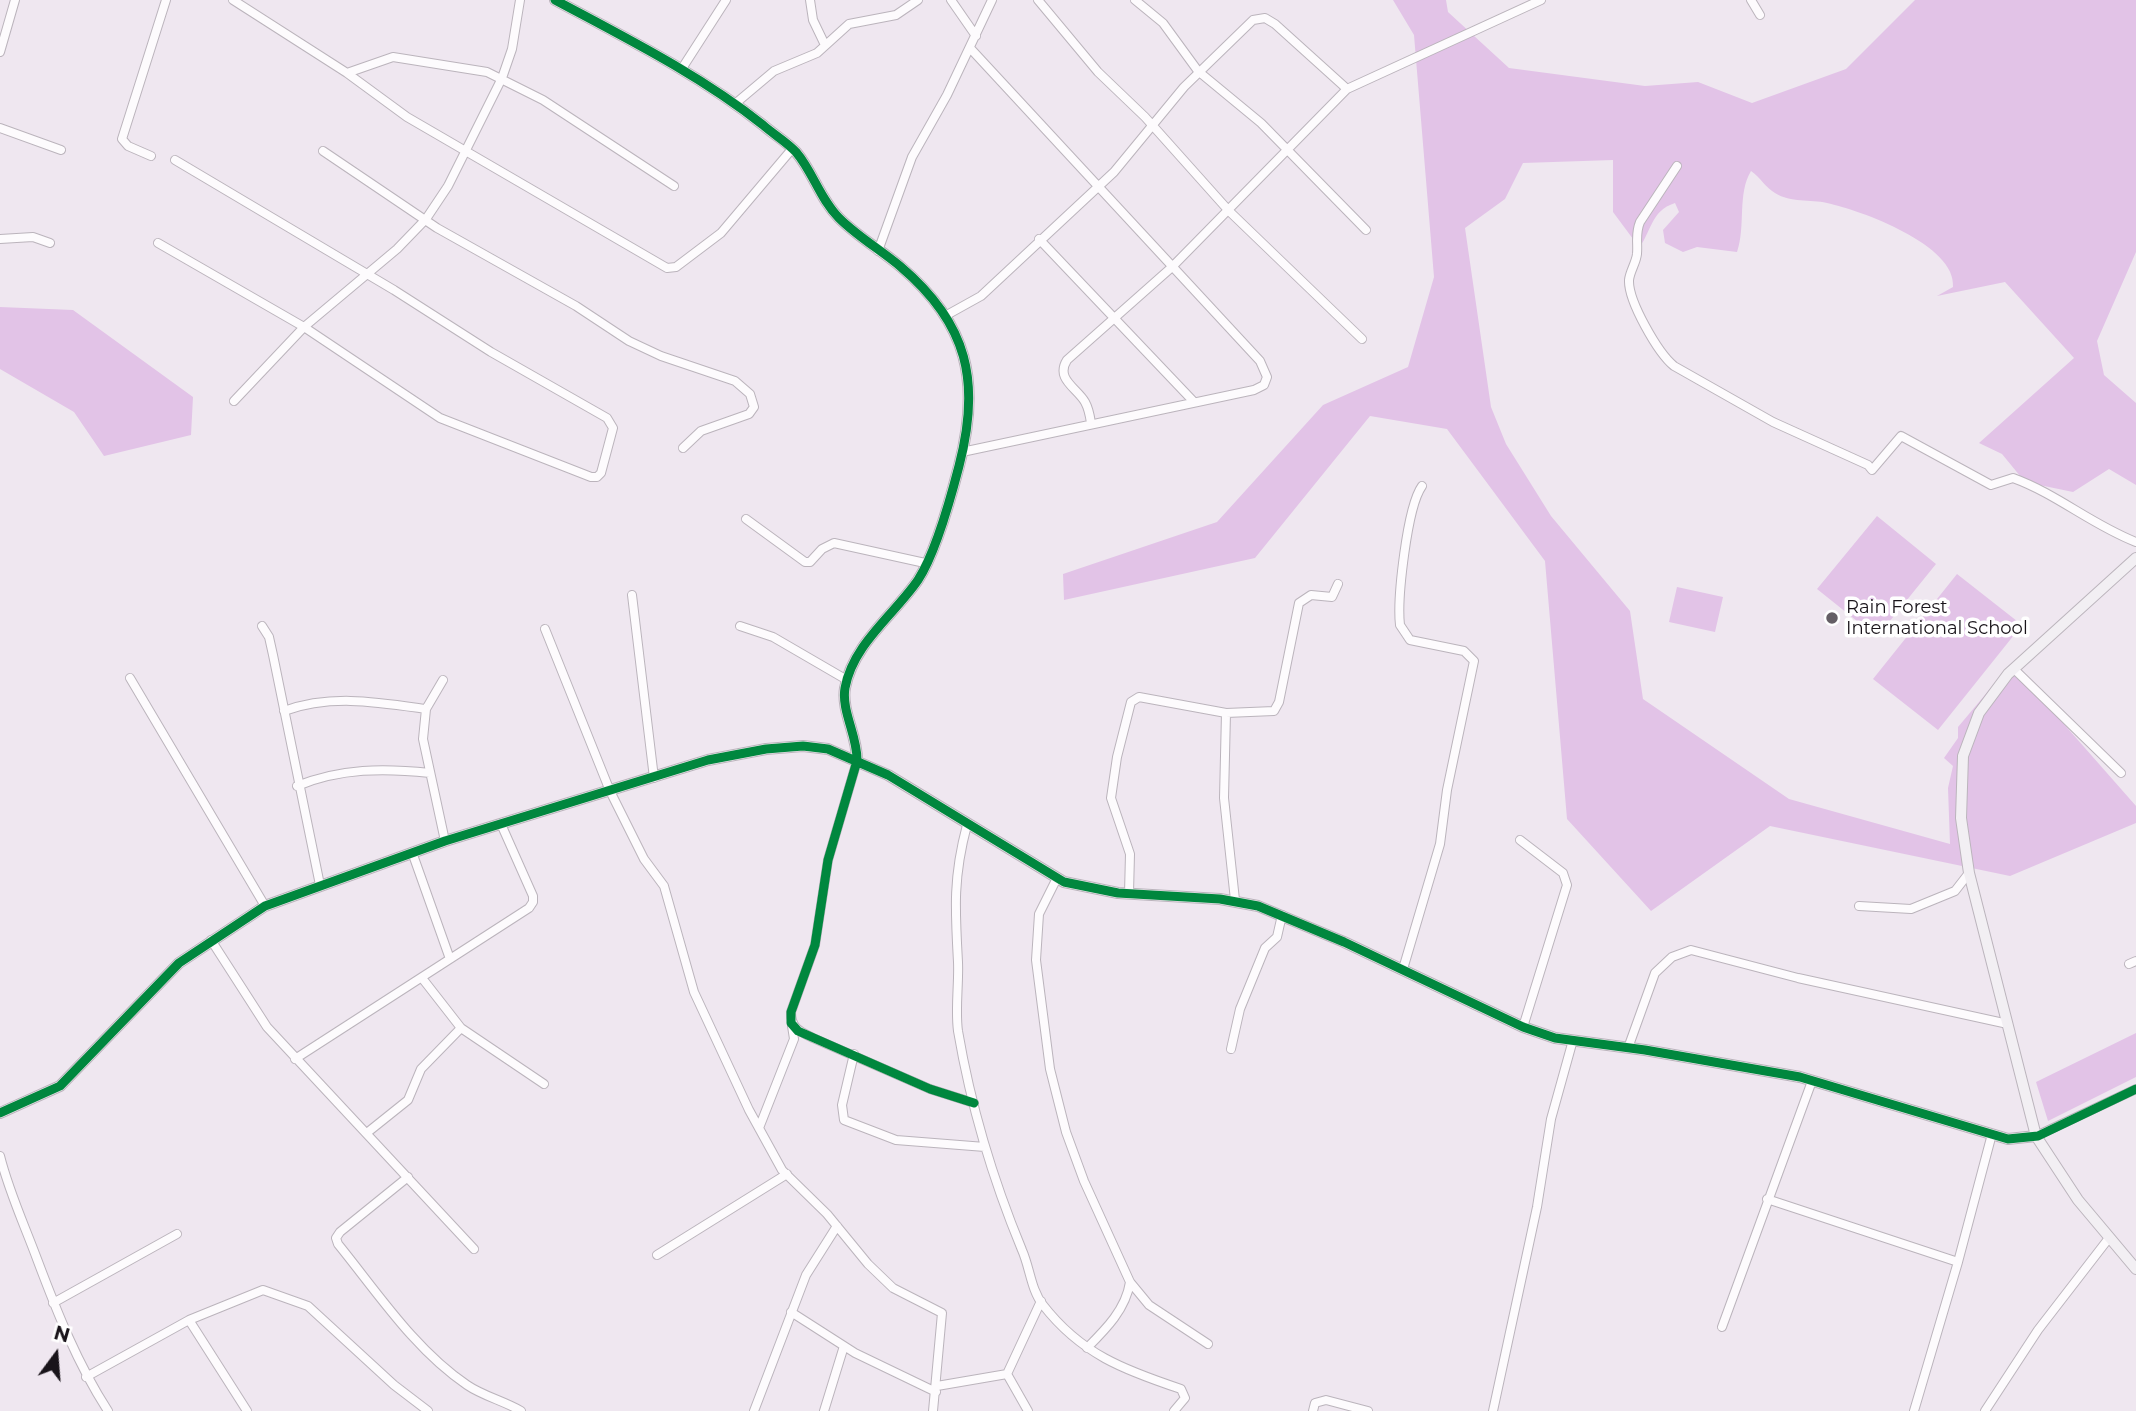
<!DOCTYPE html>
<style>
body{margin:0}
#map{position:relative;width:2136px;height:1411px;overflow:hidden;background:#efe7f0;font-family:Montserrat,sans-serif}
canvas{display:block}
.north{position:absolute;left:21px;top:1320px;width:70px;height:70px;-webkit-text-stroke:5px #fff;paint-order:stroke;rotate:16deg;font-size:19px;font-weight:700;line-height:28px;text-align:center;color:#19141a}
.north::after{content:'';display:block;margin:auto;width:24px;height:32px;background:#19141a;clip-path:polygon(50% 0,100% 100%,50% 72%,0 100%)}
</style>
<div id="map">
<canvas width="2136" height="1411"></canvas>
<div class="north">N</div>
</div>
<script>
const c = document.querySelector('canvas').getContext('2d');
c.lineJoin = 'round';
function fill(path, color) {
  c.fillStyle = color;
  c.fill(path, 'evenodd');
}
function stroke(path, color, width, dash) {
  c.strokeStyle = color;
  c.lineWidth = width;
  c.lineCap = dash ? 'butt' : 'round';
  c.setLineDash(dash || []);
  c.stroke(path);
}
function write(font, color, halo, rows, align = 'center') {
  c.font = font + ' Montserrat,sans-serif';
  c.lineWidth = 7;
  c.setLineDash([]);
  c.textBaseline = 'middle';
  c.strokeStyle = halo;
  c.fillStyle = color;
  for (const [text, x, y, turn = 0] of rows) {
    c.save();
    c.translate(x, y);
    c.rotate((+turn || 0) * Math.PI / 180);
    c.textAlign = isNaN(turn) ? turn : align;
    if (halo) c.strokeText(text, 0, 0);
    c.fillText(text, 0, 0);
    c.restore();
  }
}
fill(new Path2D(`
 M1393,0h53l2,12 61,56 136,18 53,-4 54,21 94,-34 69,-69h221v252l-39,89 7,34 32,28v82l-27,-16 -36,23 -48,-10 -23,-28 -23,-11 95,-85 -69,-76 -68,14 16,-9c4,-42 -93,-77 -126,-84 -17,-4 -36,0 -52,-10 -9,-5 -15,-16 -24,-22 -14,23 -5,55 -14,81l-40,-5 -14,5 -18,-9 -2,-13 16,-18 -4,-9c-25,8 -23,29 -38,48l-1,-8 -23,-31v-52l-90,3 -18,36 -40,29 26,179 15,37 45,72 79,95 13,88 146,100 161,45 -2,-56 5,-22 -9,-8 14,-20v-11l53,-63 125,142v17l-126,53 -240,-50 -119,85 -84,-92 -22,-258 -98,-132 -77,-13 -115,142 -191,42 -1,-26 154,-52 106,-117 85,-38 26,-90 -20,-242z
 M0,307l73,3 120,87 -2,38 -87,21 -30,-44 -74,-43z
 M1877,516l59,48 -59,73 -60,-48z
 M1957,574l65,51 -84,105 -65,-51z
 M1677,587l46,10 -8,35 -46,-10z
 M2136,1033v44l-88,44 -12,-39z`), '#e2c3e7');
const street = new Path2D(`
 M233,0l114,73 60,44 260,151 9,-1 45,-34 71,-84
 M810,0l3,20 12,25
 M951,0l25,36
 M1038,0l60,72 47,45 84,94 133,128
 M1135,0l28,23 35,48 63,52 105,107
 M1751,0l9,15
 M0,52l15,-52
 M681,70l45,-70
 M347,73l46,-16 94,15 56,28 131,86
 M736,103l38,-32 43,-18 32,-29 47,-9 22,-15
 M0,128l61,22
 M323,151l114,77 139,78 53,35 32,15 74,25 15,13 4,13 -5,7 -48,17 -18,17
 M151,156l-23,-10 -6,-7 44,-139
 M1677,166l-37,56c-5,12 -2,20 -3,32 -1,9 -7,17 -8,26 -1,21 29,73 45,86l99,56 95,43 4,5 29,-34 90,49 22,-7c44,16 79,47 123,64
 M0,239l33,-2 17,6
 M1039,239l155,163
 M158,243l146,84 136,91 151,59h6l4,-4 12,-45 -6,-10 -116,-66 -97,-62 -219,-130
 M878,251l34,-94 35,-62 45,-95
 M945,316l36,-20 133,-124 70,-85 69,-67 12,-2 10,6 72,65
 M234,401l70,-74 93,-78 29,-30 22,-33 54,-108 10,-29 8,-49
 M1091,423c-1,-7 -2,-14 -6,-21 -8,-14 -30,-23 -18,-42l105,-93 175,-178 194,-89
 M962,452l292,-62 10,-5 3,-8 -7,-16 -290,-313
 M746,519l59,43h5l12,-13 12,-6 91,20
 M632,595l22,183
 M262,626l7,11 4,18 47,230
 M740,626l33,11 74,43
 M545,629l65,162 34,68 20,27 30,106 55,118 33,60 45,44 41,50 25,24 49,25 -9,98
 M2014,669l107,104
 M130,678l135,228
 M443,680l-17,29 -3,30 22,102
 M284,711c47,-17 93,-9 142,-2
 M1226,713l-2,85 11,102
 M857,761l-29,99 -13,85 -24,67c0,16 8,19 22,26l117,51 44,14
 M297,786c44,-18 87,-18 133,-13
 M967,825c-14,52 -12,84 -9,137 1,22 -3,47 0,69 13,76 35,149 64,219 8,18 9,40 21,55 38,49 81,65 138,84l4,9 -11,13
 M1520,840l43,33 4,12 -44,142
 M412,852l38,107
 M1057,878l-18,36 -3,46 14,109 16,63 18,49 46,101 19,23 59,39
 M1129,893l1,-39 -19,-56 6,-41 14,-55 8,-5 87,16 48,-2 5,-9 20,-99 12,-8 21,2 6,-13
 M1859,906l52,3 44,-18 14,-18
 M211,940l56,87 207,222
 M2129,964l7,-3
 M1403,969l37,-125 7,-54 27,-129 -10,-10 -54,-11 -10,-15c-3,-26 7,-118 22,-139
 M422,978l39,50 83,56
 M1628,1048l27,-75 17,-16 19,-7 107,28 210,46
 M1231,1049l9,-40 25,-61 12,-11 5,-22
 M854,1054l-12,51 2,15 52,20 89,7
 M295,1059l234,-151 4,-6v-6l-32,-72
 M759,1128l35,-89 -2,-13
 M368,1132l40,-32 13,-31 40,-41
 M2036,1136l100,-47
 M0,1156c9,36 24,68 37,103 20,53 40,104 71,152
 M408,1177l-68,55 -4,6 2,6c39,48 77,106 129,141 16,11 37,16 54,26
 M1767,1199l191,63
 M657,1255l130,-81
 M53,1303l124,-69
 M791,1312l64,41 81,39
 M189,1320l58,91
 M1722,1327l90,-246
 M1087,1348c19,-19 39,-39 43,-66
 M1007,1374l21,37
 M86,1377l103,-57 74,-30 45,16 86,79 34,26
 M937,1386l70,-12 34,-73
 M754,1411l52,-136 31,-49
 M824,1411l20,-65
 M1313,1411l2,-8 11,-3 42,11
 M1493,1411l44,-204 14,-88 22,-79
 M1914,1411l44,-149 34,-128
 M1985,1411l53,-81 71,-92`);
const secondary = new Path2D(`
 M555,0c71,38 145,75 208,125 10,9 24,17 33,27 17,20 24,47 43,66 19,19 42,32 62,49 67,57 80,115 58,199 -8,31 -24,88 -41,114 -24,35 -65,64 -73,108 -4,23 13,49 12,73
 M2136,558l-128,116 -29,39 -16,43 -2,62 8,55 67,263 42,64 58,69
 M0,1113l60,-27 119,-123 86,-57 180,-65 263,-81 58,-11 37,-3 25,3 60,26 176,107 54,11 102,6 38,7 86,36 179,85 32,11 90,12 155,27 208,62 28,-3`);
stroke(street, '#bbb4bc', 10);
stroke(secondary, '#bbb4bc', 12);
stroke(street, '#fdfbfd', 8);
stroke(secondary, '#f2eff3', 10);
stroke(new Path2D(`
 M555,0c71,38 145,75 208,125 10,9 24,17 33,27 17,20 24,47 43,66 19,19 42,32 62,49 67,57 80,115 58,199 -8,31 -24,88 -41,114 -24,35 -65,64 -73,108 -4,23 13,49 12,73l-29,99 -13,85 -24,67v11l7,8 132,58 44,14
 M0,1113l60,-27 119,-123 86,-57 180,-65 263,-81 58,-11 37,-3 25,3 60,26 176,107 54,11 102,6 38,7 86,36 179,85 32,11 90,12 155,27 208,62 30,-3 98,-47`), '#00873e', 9);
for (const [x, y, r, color] of [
 [1832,618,7,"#645e65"]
]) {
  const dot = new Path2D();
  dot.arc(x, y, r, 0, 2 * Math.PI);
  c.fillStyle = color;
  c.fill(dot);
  stroke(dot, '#fff', 2.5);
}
write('18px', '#19141a', '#fff', [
 ["Rain Forest",1846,608],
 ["International School",1846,629]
], 'left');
</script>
